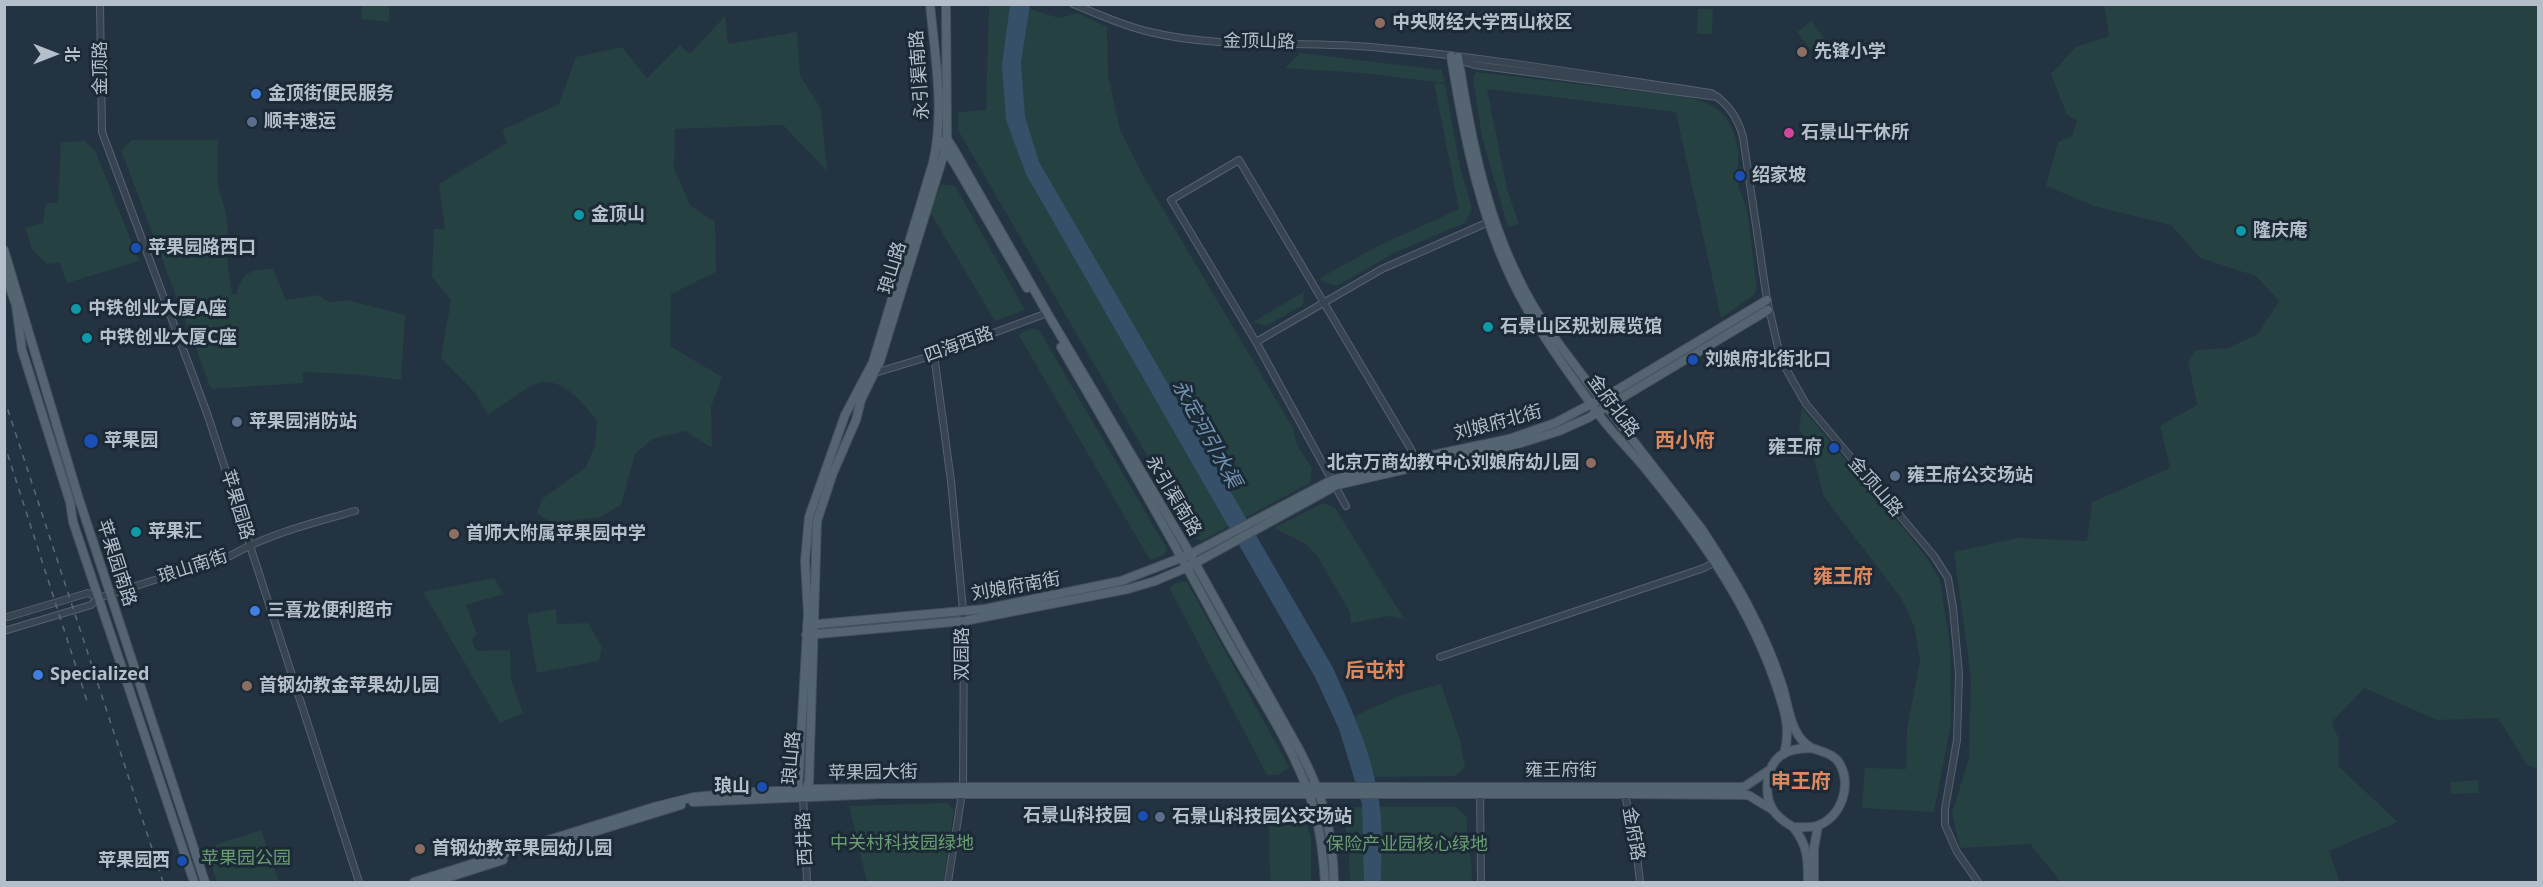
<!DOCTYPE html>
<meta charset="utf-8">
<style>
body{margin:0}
#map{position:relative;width:2543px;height:887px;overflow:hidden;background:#233341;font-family:"Open Sans","Noto Sans SC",sans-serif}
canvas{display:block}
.frame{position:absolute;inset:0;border:6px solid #b4bfcb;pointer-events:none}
.north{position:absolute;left:24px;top:24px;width:60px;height:60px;-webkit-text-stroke:4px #1c2936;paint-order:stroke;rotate:90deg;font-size:16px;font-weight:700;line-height:24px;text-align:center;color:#b4bfcb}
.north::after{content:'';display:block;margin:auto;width:21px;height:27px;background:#b4bfcb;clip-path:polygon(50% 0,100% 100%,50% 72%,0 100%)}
</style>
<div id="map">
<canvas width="2543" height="887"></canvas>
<div class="frame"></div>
<div class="north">北</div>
</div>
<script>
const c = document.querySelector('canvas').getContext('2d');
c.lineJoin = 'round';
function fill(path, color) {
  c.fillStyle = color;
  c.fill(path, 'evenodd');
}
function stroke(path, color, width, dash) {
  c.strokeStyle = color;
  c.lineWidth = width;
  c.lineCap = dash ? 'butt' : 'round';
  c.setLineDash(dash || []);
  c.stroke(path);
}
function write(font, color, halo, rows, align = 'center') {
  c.font = font + ' "Open Sans","Noto Sans SC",sans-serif';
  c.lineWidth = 6;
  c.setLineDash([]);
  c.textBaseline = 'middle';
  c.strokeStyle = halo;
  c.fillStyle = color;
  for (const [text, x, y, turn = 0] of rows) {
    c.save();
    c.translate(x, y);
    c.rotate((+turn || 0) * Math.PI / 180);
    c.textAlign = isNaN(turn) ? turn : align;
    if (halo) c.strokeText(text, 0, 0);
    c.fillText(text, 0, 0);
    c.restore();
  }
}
fill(new Path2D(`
 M362,5h27v17l-28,-3z
 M989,5h28l42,13 19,-5 29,14 1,48 12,55 21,42 152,256 4,17 15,23 -2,15 -109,58 -6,-3 -237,-408v-18l28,-2z
 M2104,5h434v764l-11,-4 -29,-47 -61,2 -73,-32 -32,34 7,18 -1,26 60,56 -69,29 11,31h-279l-31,-38 -70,4 -8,-35 17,-55 2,-80 -17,-126 63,-14 70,3 5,-39 78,-34 -10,-42 37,-21 -9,-44 8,-11 32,-2 30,-14 21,-33 -23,-25 -56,-18 -29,-33 -77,-19 -48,-20 12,-44 14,-6 5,-16 -10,-5 -16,-41 25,-27 33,-11z
 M1698,9h15l-1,25h-15z
 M725,16l3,28 69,-12 3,43 21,34 6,62 -44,-46 -108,4 -1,39 16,37 25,17 1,50 -45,22 -1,52 52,31 -11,30 1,41 -27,-17 -33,8 -17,15 -14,51 -21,12 -48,6 -15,-10 5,-14 44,-32 9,-22 2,-24c-13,-17 -35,-46 -61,-37 -14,5 -34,23 -48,31l-13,-22 -34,-35 10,-58 -19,-23 2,-48h11l-6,-45 68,-41 -5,-13 57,-26 17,-47 46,-10 25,31 33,-33 10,9z
 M1811,21l17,22 -14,11 -17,-22z
 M1300,53l142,17 3,13 -83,-10 -77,-5z
 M1476,72l210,25c32,6 49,22 52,55 1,12 -2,25 1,37 2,6 5,11 7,17 5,27 7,55 11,82l-2,6 -34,24 -45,-206 -189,-23 20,100 12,35 -11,3 -26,-90 -9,-60z
 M1434,83l11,1 15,83 12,41 -7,15 -69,29 -59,34 -14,-4 -3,-4 58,-32 81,-37z
 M132,140h86v45l7,25 3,20 -2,21 6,43h5c4,-23 16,-25 36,-25l13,31 33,-5 6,5 7,2 16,-2 57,15 -4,65 -49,-6 -49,-2v11l-92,6 -90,-239z
 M84,141l11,9 44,111 -72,22 -7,-20 -13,1 -15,-15 -7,-21 18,-5 3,-20h12l3,-61z
 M941,184l14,2 70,124 -30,11 -65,-109z
 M1304,292l-1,13 -37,21 -13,-4z
 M1032,328l7,2 128,219 -3,6 -14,5 -132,-226z
 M1802,408l110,131 18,23 10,19 10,64 1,78 -17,89 -72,-4 3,-40 41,1 1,-39 13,-70 -6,-34 -13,-28 -77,-101 -13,-48 -12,-20z
 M1323,503l12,5 69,111 -14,-3 -39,7 -1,-11 -33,-56 -11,-12 -32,-16z
 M494,578l10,16 -38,11 11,29 -5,6 4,11 34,-1 1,29 12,34 -23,10 -77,-131z
 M1181,581l6,1 102,185 -11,8h-11l-98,-188z
 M556,609l1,15 31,-1 14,24 -3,14 -62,12 -10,-59z
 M1441,684l19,56 5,27 -10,9 -80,1 -20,-61 46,-21z
 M2478,780l1,13 -28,1 -1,-12z
 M947,803l7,7 -11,72h-76l-18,-76z
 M1346,807h110l11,11v26l4,15 1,23h-122l-2,-42 -6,-27z
 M1302,810l9,27v45h-41l-1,-63z
 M261,830l18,52h-62l-12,-34z`), '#254142');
fill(new Path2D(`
 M1010,5h20l-9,57 4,55 14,45 293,504c21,46 42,91 48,142 3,24 1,50 1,74h-17l-2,-78 -23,-75 -23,-50 -290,-505 -20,-54 -4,-55z`), '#365069');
const minor = new Path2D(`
 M100,4l2,128 106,284 151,466
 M1073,4c25,10 50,22 77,28 73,18 156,8 231,16 111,10 220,29 330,45 17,10 27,25 32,44l24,163 14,60 25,44 128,152 14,22 5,30 6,66 -2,66 -12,69v16l12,27 21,30
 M1455,59l20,6 243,32
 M1256,342l126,-73 109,-48
 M934,355l17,126 13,140 -1,166 -15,95
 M875,373l59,-18 108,-40
 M1346,506l-90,-164 -85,-142 68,-40 173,291 2,8
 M4,618l84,-25 10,5
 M4,631l87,-26 7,-7 132,-42c38,-22 82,-33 125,-45
 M1440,657l264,-89 13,-7
 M1480,790l1,92
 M1624,790l12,58 4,34
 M803,796l4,86`);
const major = new Path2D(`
 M1451,56c14,87 31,173 75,251 21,36 46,71 71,105 14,20 32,37 47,55 53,65 102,133 130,212 9,27 18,48 10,75
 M1458,57c12,75 26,151 60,220 17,37 43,70 68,103 38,49 76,98 115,148 33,50 64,102 82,160 6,21 8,49 29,60
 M938,144l9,-5 6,9 96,168 136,229 116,208c23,44 32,80 33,129
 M938,144l7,5 11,17 71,122
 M4,250l74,246 127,386
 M4,271l12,34 6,45 48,152 3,20 121,360
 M1061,347c56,96 111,192 164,290 29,52 66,104 85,160 10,28 13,57 15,85
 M807,625l178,-16 136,-28 70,-27 141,-74 82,-21 95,-20 46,-16 57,-30 155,-93
 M806,635l158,-14 164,-32 27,-8 33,-14 149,-82 184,-42 38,-12 29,-13 180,-108
 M1812,748c8,3 19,5 25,12 17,21 5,59 -21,66 -7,2 -15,1 -23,1 -7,-4 -17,-11 -21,-19 -8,-14 -6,-41 8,-52 9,-7 21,-8 32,-8z
 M805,792l4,-10 8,-261 16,-48 23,-53 5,-20 19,-39 63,-204 4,-18 -1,-135
 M801,794l-3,-4 10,-176 -3,-53 4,-44 36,-102 28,-53 60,-199c12,-52 2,-106 -3,-159
 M693,802l188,-8h744l123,1 25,15
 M1793,827c15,18 15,33 15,55
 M535,850l146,-45
 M414,882l240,-75 40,-10 44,-4 77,-4 148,-2h781l27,-18
 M434,882l69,-22
 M1814,882v-34l4,-22`);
stroke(minor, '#55626e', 8);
stroke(major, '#44505d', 10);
stroke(minor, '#384451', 6);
stroke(major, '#556471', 8);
stroke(new Path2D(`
 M4,398l159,484
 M4,443l83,258`), '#596978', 1.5, [6, 6]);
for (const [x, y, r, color] of [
 [1380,23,6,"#8d6e63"],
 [1802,52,6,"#8d6e63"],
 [256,94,6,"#3f7fe0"],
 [252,122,6,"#5c6f8a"],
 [1789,133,6,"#d1479c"],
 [1740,176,6,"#1a4fb4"],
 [579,215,6,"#0f9aa8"],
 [2241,231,6,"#0f9aa8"],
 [136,248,6,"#1a4fb4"],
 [76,309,6,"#0f9aa8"],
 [1488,327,6,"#0f9aa8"],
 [87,338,6,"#0f9aa8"],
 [1693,360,6,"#1a4fb4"],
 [237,422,6,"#5c6f8a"],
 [91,441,8,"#1a4fb4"],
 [1834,448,6,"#1a4fb4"],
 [1591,463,6,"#8d6e63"],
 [1895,476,6,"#5c6f8a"],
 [136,532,6,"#0f9aa8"],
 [454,534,6,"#8d6e63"],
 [255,611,6,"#3f7fe0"],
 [38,675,6,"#3f7fe0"],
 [247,686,6,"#8d6e63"],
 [762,787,6,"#1a4fb4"],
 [1143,816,6,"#1a4fb4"],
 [1160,817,6,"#5c6f8a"],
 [420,849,6,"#8d6e63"],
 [182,861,6,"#1a4fb4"]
]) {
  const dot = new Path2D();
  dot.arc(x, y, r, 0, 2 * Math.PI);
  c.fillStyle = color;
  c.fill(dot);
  stroke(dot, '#1c2936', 2);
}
write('bold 18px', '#b4bfcb', '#1c2936', [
 ["中央财经大学西山校区",1392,23],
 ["先锋小学",1814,52],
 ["金顶街便民服务",268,94],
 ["顺丰速运",264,122],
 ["石景山干休所",1801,133],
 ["绍家坡",1752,176],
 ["金顶山",591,215],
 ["隆庆庵",2253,231],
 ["苹果园路西口",148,248],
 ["中铁创业大厦A座",88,309],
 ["石景山区规划展览馆",1500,327],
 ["中铁创业大厦C座",99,338],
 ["刘娘府北街北口",1705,360],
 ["苹果园消防站",249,422],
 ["苹果园",104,441],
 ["雍王府",1822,448,"right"],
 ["北京万商幼教中心刘娘府幼儿园",1579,463,"right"],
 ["雍王府公交场站",1907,476],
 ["苹果汇",148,532],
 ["首师大附属苹果园中学",466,534],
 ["三喜龙便利超市",267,611],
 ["Specialized",50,675],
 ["首钢幼教金苹果幼儿园",259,686],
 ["琅山",750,787,"right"],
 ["石景山科技园",1131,816,"right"],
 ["石景山科技园公交场站",1172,817],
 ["首钢幼教苹果园幼儿园",432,849],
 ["苹果园西",170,861,"right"]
], 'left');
write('18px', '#b4bfcb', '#1c2936', [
 ["金顶山路",1259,42,1],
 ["金顶路",101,68,-90],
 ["永引渠南路",920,75,-94],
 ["琅山路",893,268,-73],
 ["四海西路",959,345,-20],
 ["金府北路",1613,406,53],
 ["刘娘府北街",1498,423,-15],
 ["金顶山路",1875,487,49],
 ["永引渠南路",1173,496,59],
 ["苹果园路",237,505,73],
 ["苹果园南路",116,563,72],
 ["琅山南街",193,567,-18],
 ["刘娘府南街",1016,587,-10],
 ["双园路",963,654,-90],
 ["琅山路",792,758,-85],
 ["雍王府街",1561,771],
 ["苹果园大街",873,773,-1],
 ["金府路",1633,834,80],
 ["西井路",805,839,-93]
]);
write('18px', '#699e70', '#1c2936', [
 ["中关村科技园绿地",902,844],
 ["保险产业园核心绿地",1407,845],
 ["苹果园公园",246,859]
]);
write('italic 20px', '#7293b0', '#1c2936', [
 ["永定河引水渠",1206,434,61]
]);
write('bold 20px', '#dc895e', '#1c2936', [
 ["西小府",1685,441],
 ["雍王府",1843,577],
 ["后屯村",1375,671],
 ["申王府",1801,782]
]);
</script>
